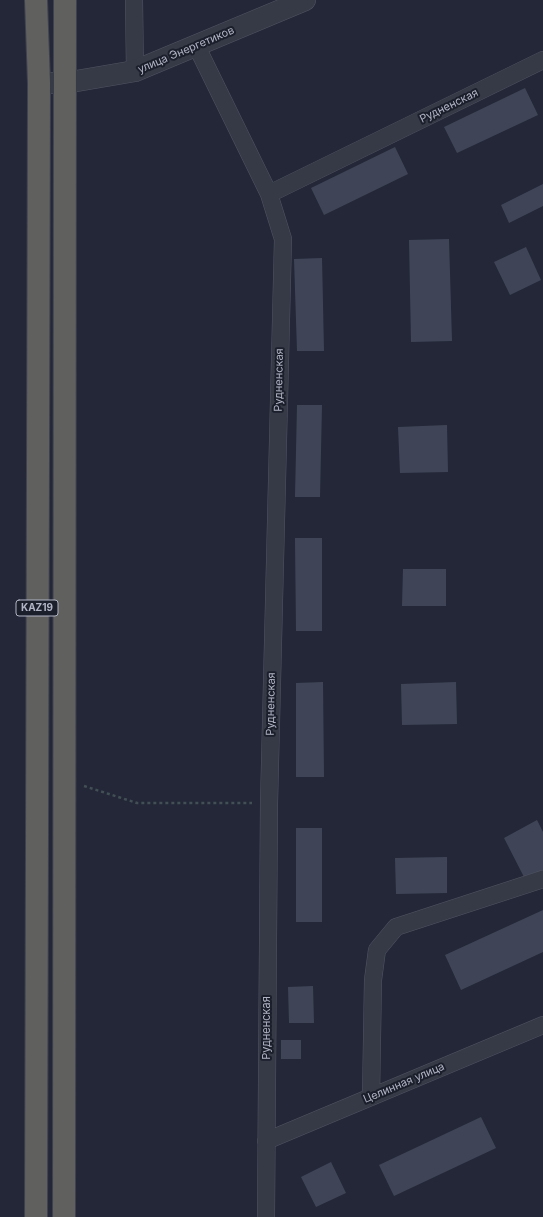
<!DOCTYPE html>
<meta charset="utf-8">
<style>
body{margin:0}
canvas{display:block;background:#232737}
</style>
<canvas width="543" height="1217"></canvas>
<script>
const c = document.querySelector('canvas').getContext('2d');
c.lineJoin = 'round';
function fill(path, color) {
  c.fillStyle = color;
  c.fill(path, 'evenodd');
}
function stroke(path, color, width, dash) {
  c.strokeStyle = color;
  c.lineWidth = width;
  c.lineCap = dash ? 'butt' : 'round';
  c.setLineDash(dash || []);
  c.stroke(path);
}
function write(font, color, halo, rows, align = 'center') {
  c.font = font + ' Inter,sans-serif';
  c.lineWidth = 4;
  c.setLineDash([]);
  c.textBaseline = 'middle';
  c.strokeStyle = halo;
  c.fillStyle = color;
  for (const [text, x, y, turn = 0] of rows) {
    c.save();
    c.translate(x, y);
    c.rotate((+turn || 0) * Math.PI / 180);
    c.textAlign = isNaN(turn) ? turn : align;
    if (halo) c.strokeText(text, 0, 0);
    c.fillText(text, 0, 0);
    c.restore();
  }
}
fill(new Path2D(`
 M525,88l13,27 -81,38 -13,-26z
 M395,147l13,27 -84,41 -13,-27z
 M543,184v22l-34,17 -8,-18z
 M449,239l3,102 -41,1 -2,-102z
 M526,247l15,33 -31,15 -16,-33z
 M322,258l2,93h-27l-3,-92z
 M297,405h25l-2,92h-25z
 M447,425l1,47 -48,1 -2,-46z
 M295,538h27v93h-26z
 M403,569h43v37h-44z
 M323,682l1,95h-28v-94z
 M456,682l1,42 -55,1 -1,-41z
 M537,820l6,12v38l-18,9 -21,-41z
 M296,828h26v94h-26z
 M447,857v36l-51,1 -1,-36z
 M543,910v42l-82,38 -16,-35z
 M313,986l1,37h-25l-1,-36z
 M281,1040h20v19h-20z
 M481,1117l15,31 -102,48 -15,-31z
 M331,1162l15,31 -30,14 -15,-30z`), '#3f4557');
const minor = new Path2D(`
 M134,0l1,71
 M196,45l73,149 14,45 -14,564 -3,414
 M269,194l274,-134
 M371,1097l2,-117 4,-30 19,-23 147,-48
 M266,1141l277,-116`);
const tertiary = new Path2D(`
 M39,83h26l70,-12 170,-71`);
const trunk = new Path2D(`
 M36,1217l3,-1134 -3,-83
 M64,1217l1,-1217`);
stroke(minor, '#515462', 18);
stroke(tertiary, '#515462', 22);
stroke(trunk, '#3e414f', 24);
stroke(new Path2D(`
 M84,786l53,17h115`), '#424f55', 2.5, [3, 3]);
stroke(minor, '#363a47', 17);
stroke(tertiary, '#363a47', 21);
stroke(trunk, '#60605e', 22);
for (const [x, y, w] of [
 [37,608,42]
]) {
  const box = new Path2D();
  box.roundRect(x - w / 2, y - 8, w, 16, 3);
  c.fillStyle = '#1b1f2c';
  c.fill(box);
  stroke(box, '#b1b4c4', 1);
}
write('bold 10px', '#b1b4c4', null, [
 ["KAZ19",37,608]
]);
write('11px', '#b1b4c4', '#1b1f2c', [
 ["улица Энергетиков",186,50,-23],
 ["Рудненская",449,106,-26],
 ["Рудненская",279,380,-89],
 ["Рудненская",271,704,-89],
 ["Рудненская",267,1028,-90],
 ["Целинная улица",404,1083,-23]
]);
</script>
